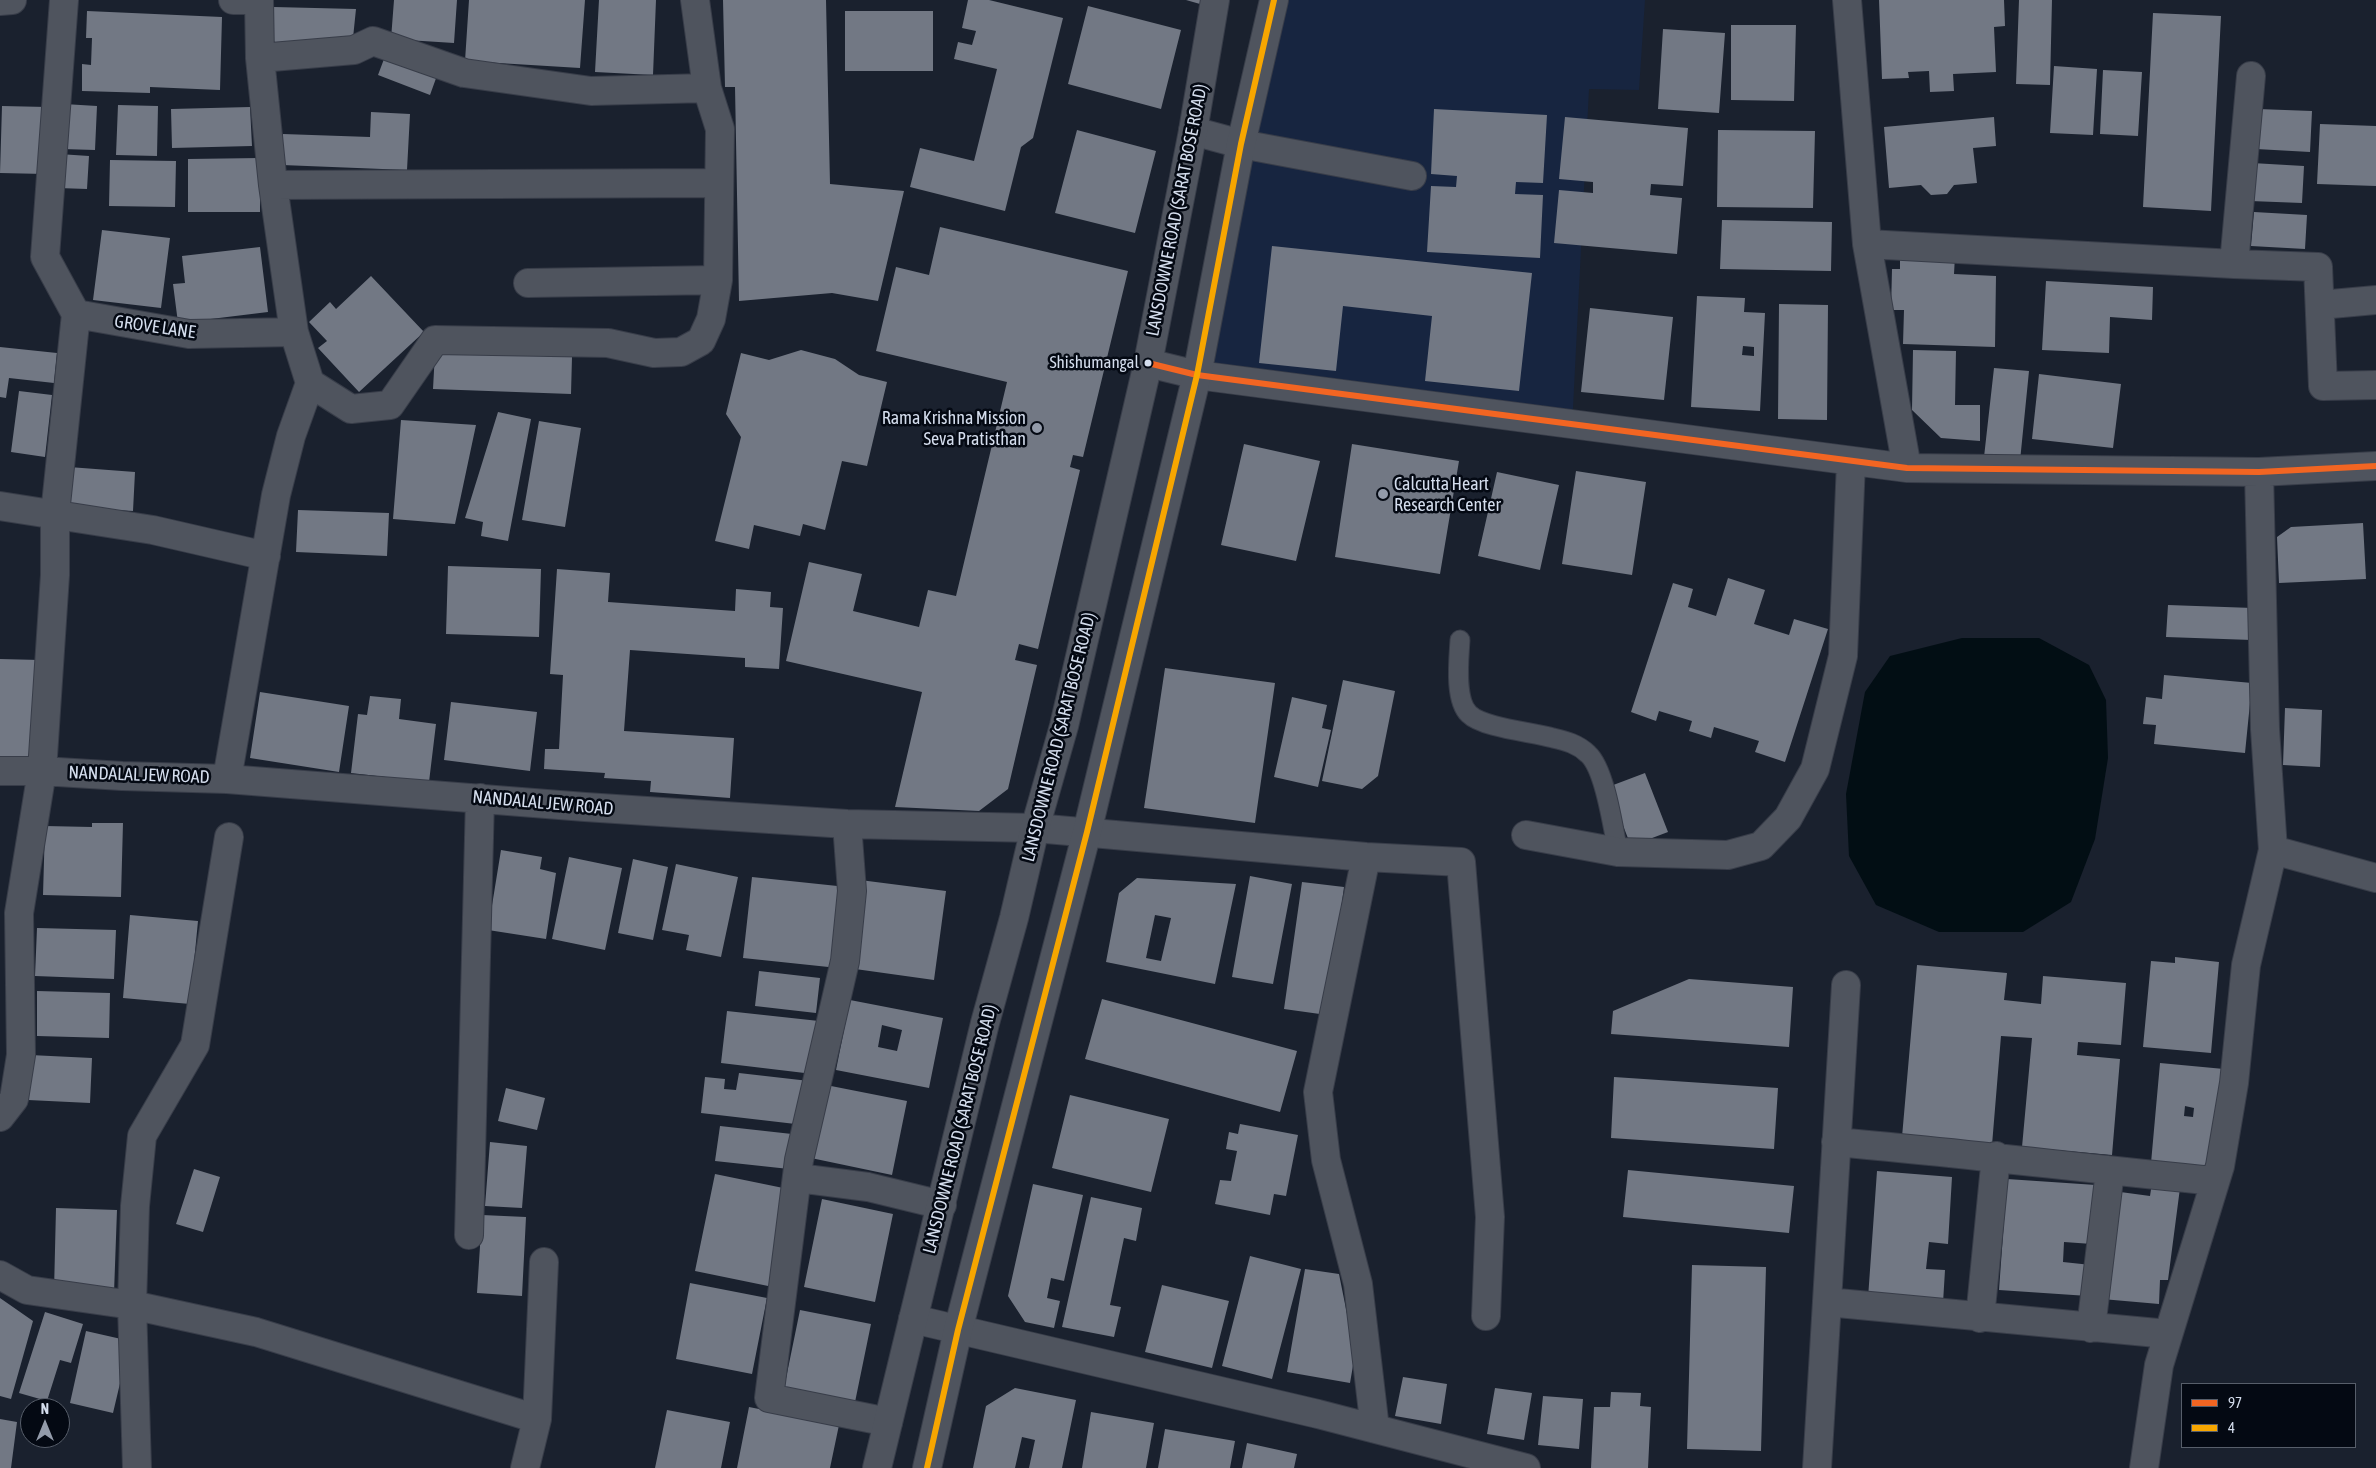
<!DOCTYPE html>
<style>
body{margin:0}
#map{position:relative;width:2376px;height:1468px;overflow:hidden;background:#1a212e;font-family:"Asap Condensed",sans-serif}
canvas{display:block}
.legend{position:absolute;left:2181px;top:1383px;width:175px;height:65px;box-sizing:border-box;background:#040913;border:1px solid #575e6a;margin:0;padding:6px 9px;list-style:none;font-size:15px;color:#d4dded}
.legend li{display:flex;align-items:center;gap:10px;height:25px}
.legend b{width:25px;border:1px solid #575e6a}
.north{position:absolute;left:20px;top:1398px;width:50px;height:50px;box-sizing:border-box;background:#040913;border:1px solid #575e6a;border-radius:50%;rotate:0deg;font-size:14px;font-weight:700;line-height:20px;text-align:center;color:#d4dded}
.north::after{content:'';display:block;margin:auto;width:18px;height:22px;background:#939baa;clip-path:polygon(50% 0,100% 100%,50% 72%,0 100%)}
</style>
<div id="map">
<canvas width="2376" height="1468"></canvas>
<ul class="legend">
<li><b style="height:6px;background:#f26522"></b>97</li>
<li><b style="height:6px;background:#f7a600"></b>4</li>
</ul>
<div class="north">N</div>
</div>
<script>
const c = document.querySelector('canvas').getContext('2d');
c.lineJoin = 'round';
function fill(path, color) {
  c.fillStyle = color;
  c.fill(path, 'evenodd');
}
function stroke(path, color, width, dash) {
  c.strokeStyle = color;
  c.lineWidth = width;
  c.lineCap = dash ? 'butt' : 'round';
  c.setLineDash(dash || []);
  c.stroke(path);
}
function write(font, color, halo, rows, align = 'center') {
  c.font = font + ' "Asap Condensed",sans-serif';
  c.lineWidth = 5;
  c.setLineDash([]);
  c.textBaseline = 'middle';
  c.strokeStyle = halo;
  c.fillStyle = color;
  for (const [text, x, y, turn = 0] of rows) {
    c.save();
    c.translate(x, y);
    c.rotate((+turn || 0) * Math.PI / 180);
    c.textAlign = isNaN(turn) ? turn : align;
    if (halo) c.strokeText(text, 0, 0);
    c.fillText(text, 0, 0);
    c.restore();
  }
}
fill(new Path2D(`
 M1265,0h380l-6,90 -50,-1 -17,339 -388,-55z`), '#172540');
fill(new Path2D(`
 M1962,638h77l50,27 17,35 2,58 -13,81 -24,63 -48,30h-84l-63,-27 -27,-49 -3,-62 19,-102 25,-36z`), '#020e14');
fill(new Path2D(`
 M394,0h63l-3,43 -63,-4z
 M469,0h116l-5,68 -115,-7z
 M599,0h57l-3,75 -58,-3z
 M723,0h103l4,184 74,7 -26,110 -46,-8 -93,8 -4,-214h-10z
 M968,0h21l74,18 -30,120 -12,9 -16,64 -95,-24 10,-39 54,13 23,-92 -43,-10 4,-17 14,3 4,-14 -14,-3z
 M1186,0h15l-1,4z
 M1879,0h125l1,26 -11,1 2,45 -43,2 1,17 -24,1 -1,-21 -21,1 1,6 -27,1z
 M2019,0h33l-2,85 -34,-1z
 M1088,6l93,24 -20,79 -93,-25z
 M274,7l82,2 -3,29 -81,6z
 M87,11l135,6 -2,73 -70,-3v6l-68,-2v-27l9,1 1,-27h-6z
 M845,11h88v60h-88z
 M2153,13l68,3 -10,195 -68,-4z
 M1731,25h65l-2,76 -63,-1z
 M1663,29l62,4 -6,80 -61,-4z
 M387,51l52,19 -9,25 -52,-20z
 M2054,66l43,3 -4,66 -43,-2z
 M2103,70l39,2 -4,64 -38,-2z
 M64,104l33,2 -2,44 -33,-1z
 M118,105l40,1 -1,50 -41,-1z
 M2,106l45,1 -2,67 -45,-1z
 M250,107l2,39 -80,2 -1,-39z
 M1434,109l113,6 -4,68 -27,-1 -1,12 28,1 -3,63 -113,-6 4,-66 25,1 1,-11 -26,-2z
 M2258,109l54,2 -2,41 -54,-3z
 M371,112l39,2 -3,56 -125,-5 1,-31 87,3z
 M1565,117l123,11 -5,58 -32,-2 -1,11 32,3 -5,56 -123,-11 5,-53 34,3v-11l-34,-3z
 M1994,117l2,29 -23,2 4,35 -23,2 -7,9 -16,1 -10,-10 -32,3 -5,-61z
 M2320,124l56,2v60l-59,-2z
 M1077,130l79,21 -21,82 -80,-20z
 M1718,130l97,1 -2,77 -96,-1z
 M59,154l30,2 -2,33 -29,-1z
 M260,158v54h-72v-53z
 M110,160l66,1 -1,46 -66,-1z
 M2252,163l52,3 -2,37 -52,-2z
 M2254,212l53,3 -2,34 -54,-3z
 M1722,220l110,2 -1,49 -111,-2z
 M940,227l188,44 -45,186 -10,-2 -3,12 10,3 -42,179 -19,-5 -4,16 22,5 -29,124 -29,22 -84,-4 27,-115 -136,-31 23,-99 53,12 -9,37 66,16 9,-37 28,6 51,-214 -131,-31 20,-84 33,8z
 M102,230l68,8 -9,70 -68,-8z
 M1272,246l260,27 -13,118 -94,-10 7,-65 -89,-10 -7,65 -77,-8z
 M260,247l8,65 -90,11 -5,-39 12,-1 -3,-27z
 M1900,255l55,1 -1,18 42,2 -1,71 -92,-3 1,-34h-13l1,-41h8z
 M371,276l53,56 -65,60 -41,-44 9,-7 -18,-19 21,-20 6,7z
 M2046,281l107,6 -1,33 -42,-3 -1,36 -67,-3z
 M1697,296l48,2 -1,14 21,1 -5,98 -69,-4zM1743,346l11,1v9l-12,-1z
 M1779,304l49,1 -1,115 -49,-1z
 M1590,308l83,9 -9,83 -83,-8z
 M0,347l57,6 -3,30 -45,-5 -3,20 -6,-1z
 M801,350l34,9 24,16 28,7 -20,84 -25,-5 -17,69 -22,-6 -3,12 -46,-11 -5,24 -34,-8 26,-104 -15,-23 15,-61 28,7z
 M1913,350l43,1 -1,54h25v36l-39,-3 -29,-28z
 M435,352l137,5 -1,37 -138,-5z
 M1994,368l35,3 -9,90 -36,-4z
 M2039,374l82,10 -8,64 -81,-9z
 M19,391l33,4 -7,62 -34,-5z
 M498,412l33,7 -23,122 -27,-5 2,-14 -18,-4z
 M401,420l75,5 -21,99 -62,-5z
 M539,421l42,7 -16,99 -43,-7z
 M1244,444l76,17 -24,100 -75,-16z
 M1352,444l107,17 -19,113 -105,-17z
 M69,467l66,5 -2,39 -67,-4z
 M1576,471l70,11 -14,93 -70,-11z
 M1497,472l62,13 -19,85 -62,-14z
 M298,510l91,3 -2,43 -91,-4z
 M2363,523l3,56 -87,4 -2,-46 14,-10z
 M448,566l93,3 -2,68 -93,-3z
 M557,569l53,4 -2,29 127,9 1,-22 35,3 -1,15 13,1 -4,61 -34,-2v-9l-115,-8 -6,81 110,7 -4,60 -80,-6 1,-11 -47,-3 1,-5 -61,-4 1,-20h14l4,-74 -13,-1z
 M1728,578l37,12 -11,34 35,11 5,-16 34,10 -43,133 -30,-10 4,-11 -45,-14 -3,11 -22,-7 3,-10 -33,-10 -3,10 -25,-9 42,-129 20,6 -5,18 28,9z
 M2168,605l85,3 -1,32 -86,-3z
 M0,659l40,1 -4,106 -36,-2z
 M1165,668l110,15 -20,140 -111,-15z
 M2164,675l88,8 -7,70 -91,-9 2,-19 -13,-1 3,-27 16,2z
 M1343,680l52,11 -17,85 -16,13 -40,-8z
 M260,692l89,14 -10,66 -89,-14z
 M370,696l31,3 -2,20 37,5 -7,58 -78,-9 7,-59 9,1z
 M1292,697l35,8 -5,23 9,2 -13,57 -44,-10z
 M451,702l86,10 -7,59 -86,-11z
 M2285,708l37,2 -2,57 -37,-2z
 M1645,773l23,59 -37,14 -23,-59z
 M92,823h31l-2,74 -78,-2 2,-69 47,1z
 M501,850l41,7 -2,12 16,4 -10,66 -58,-9z
 M569,857l53,11 -17,82 -53,-11z
 M633,859l35,8 -15,73 -35,-7z
 M676,864l62,13 -17,80 -35,-7 3,-15 -27,-5z
 M1250,876l42,8 -19,100 -41,-7z
 M752,877l95,10 -9,81 -95,-10z
 M1137,878l99,6 -21,100 -109,-22 13,-69zM1155,915l16,3 -10,43 -15,-3z
 M860,880l86,11 -12,89 -86,-12z
 M1302,882l42,5 -17,128 -43,-6z
 M130,915l68,6 -8,83 -67,-6z
 M37,928l79,2 -2,49 -79,-3z
 M2175,957l44,5 -8,91 -68,-6 8,-86 24,2z
 M1917,965l90,8 -3,27 37,4 2,-28 83,7 -5,62 -43,-3 -1,13 43,4 -8,96 -90,-8 10,-109 -31,-2 -9,109 -90,-8z
 M759,971l61,7 -4,35 -61,-7z
 M1689,979l104,8 -4,60 -178,-13 2,-23z
 M37,991l73,2 -1,45 -72,-2z
 M1102,999l195,52 -17,61 -195,-53z
 M850,1000l93,18 -14,70 -93,-18zM882,1025l20,5 -5,21 -19,-4z
 M727,1011l92,10 -6,53 -92,-11z
 M30,1055l62,3 -2,45 -62,-3z
 M2160,1063l64,6 -10,101 -63,-7zM2185,1106l9,2 -1,9 -9,-1z
 M739,1073l70,8 -5,44 -103,-12 4,-36 20,2 -1,10 12,1z
 M1614,1077l164,11 -4,61 -163,-11z
 M826,1085l81,16 -15,74 -81,-17z
 M506,1088l39,10 -8,32 -39,-9z
 M1070,1095l99,24 -18,73 -99,-24z
 M1240,1124l58,11 -12,61 -12,-2 -4,21 -55,-11 5,-24 11,1 6,-30 -11,-2 3,-17 9,2z
 M720,1126l72,8 -3,35 -74,-8z
 M490,1142l37,4 -5,62 -37,-2z
 M194,1169l26,8 -17,55 -27,-8z
 M1628,1170l166,16 -5,47 -166,-16z
 M1877,1171l75,6 -4,67 -19,-2 -3,27 19,1 -2,33 -75,-5z
 M715,1174l78,16 -20,97 -78,-16z
 M2007,1179l89,6 -4,59 -28,-2 -1,20 28,3 -3,31 -89,-6z
 M2152,1183l28,5 -12,92h-8l-1,24 -57,-5 11,-108 37,5z
 M1033,1184l50,11 -19,86 -13,-3 -4,20 13,3 -6,27 -29,-6 -17,-26z
 M1091,1197l51,11 -6,33 -12,-3 -14,67 11,2 -7,30 -52,-10z
 M822,1199l71,15 -18,88 -71,-15z
 M56,1208l61,2 -3,83 -60,-2z
 M482,1215l44,2 -4,79 -45,-3z
 M1250,1256l51,13 -29,110 -50,-13z
 M1692,1265l74,2 -5,184 -74,-2z
 M1305,1269l34,5 16,80 -5,29 -63,-11z
 M690,1283l77,15 -15,76 -76,-15z
 M1162,1285l67,16 -17,67 -67,-16z
 M0,1298l33,23 -22,78 -11,-3z
 M800,1310l71,14 -17,83 -71,-14z
 M45,1312l38,12 -12,39 -11,-3 -13,41 -28,-8z
 M86,1331l44,10 -17,72 -43,-10z
 M1403,1377l44,7 -6,40 -46,-8z
 M1015,1388l61,12 -14,68h-33l6,-28 -13,-3 -7,31h-42l13,-62z
 M1495,1388l37,5 -8,47 -37,-6z
 M1611,1392l30,1 -1,13 11,1 -3,61h-57l3,-61h16z
 M1543,1396l40,3 -4,50 -41,-4z
 M749,1407l90,18 -9,43h-93z
 M667,1410l63,12 -9,46h-66z
 M1091,1412l63,11 -8,45h-64z
 M0,1419l17,3 -6,46h-11z
 M1165,1429l70,12 -5,27h-72z
 M1247,1443l50,11 -3,14h-52z`), '#727884');
const service = new Path2D(`
 M1460,640c-1,18 -6,60 9,74 14,14 64,18 84,24 13,3 25,6 35,16 17,15 25,74 30,98`);
const minor = new Path2D(`
 M233,0h26
 M259,0l1,58 13,127 21,147 16,51 41,26 39,-4 45,-65 173,3 46,10 27,-1 20,-11 10,-22 7,-39 2,-151 -13,-41 -12,-88
 M1847,0l20,244 40,224
 M0,1l12,-1
 M260,58l94,-8 19,-9 91,32 127,18 116,-3
 M1193,131l48,13 171,32
 M273,185l445,-2
 M1867,244l367,20 84,3 5,119 53,-1
 M2234,264l17,-188
 M528,283l190,-3
 M2320,305l56,-5
 M76,314l113,20 105,-2
 M1148,363l49,12 710,93 352,4 117,-6
 M0,506l153,24 113,26
 M0,771h42l80,5 105,3 358,28 262,17 188,4 331,29 95,5 29,355 -4,99
 M227,779l49,-284 15,-59 19,-53
 M847,824l5,67 -7,70 -46,199 -30,238 119,24
 M1526,835l92,17 110,3 33,-9 27,-28 27,-49 28,-113 8,-194
 M2273,850l103,28
 M1366,857l-48,235 8,68 32,124 17,145
 M0,1117l14,-18 7,-44 -2,-142 23,-142 13,-196v-61l21,-200 -31,-57 19,-257
 M1836,1142c127,11 253,27 379,39
 M798,1178l70,9 74,18
 M469,1235l11,-437
 M0,1275l27,15 105,15 124,27 281,87
 M1827,1302l341,32
 M1980,1318l16,-162
 M913,1319l405,95 208,54
 M2091,1328l19,-157
 M137,1468l-5,-163 3,-99 7,-70 53,-91 34,-208
 M525,1468l12,-49 7,-157
 M1817,1468l29,-483
 M2144,1468l15,-103 61,-199 14,-83 12,-118 27,-115 -8,-121 -6,-257`);
const secondary = new Path2D(`
 M877,1468l108,-445 29,-105 21,-90 29,-102 84,-363 45,-232 22,-131
 M927,1468l31,-138 129,-498 110,-457 44,-231 33,-144`);
stroke(service, '#383d49', 21);
stroke(minor, '#383d49', 30);
stroke(secondary, '#383d49', 30);
stroke(service, '#4f545e', 19);
stroke(minor, '#4f545e', 28);
stroke(secondary, '#4f545e', 28);
stroke(new Path2D(`
 M1148,363l49,12 710,93 352,4 117,-6`), '#f26522', 6);
stroke(new Path2D(`
 M927,1468l31,-138 129,-498 110,-457 44,-231 33,-144`), '#f7a600', 6);
for (const [x, y, r, color] of [
 [1148,363,4.5,"#d4dded"],
 [1037,428,6,"#939baa"],
 [1383,494,6,"#939baa"]
]) {
  const dot = new Path2D();
  dot.arc(x, y, r, 0, 2 * Math.PI);
  c.fillStyle = color;
  c.fill(dot);
  stroke(dot, '#040913', 2);
}
write('17px', '#d4dded', '#040913', [
 ["Shishumangal",1139,363]
], 'right');
write('18px', '#d4dded', '#040913', [
 ["LANSDOWNE ROAD (SARAT BOSE ROAD)",1177,210,-79],
 ["GROVE LANE",155,327,8],
 ["LANSDOWNE ROAD (SARAT BOSE ROAD)",1059,737,-76],
 ["NANDALAL JEW ROAD",139,775,2],
 ["NANDALAL JEW ROAD",543,803,5],
 ["LANSDOWNE ROAD (SARAT BOSE ROAD)",960,1129,-76]
]);
write('18px', '#d4dded', '#040913', [
 ["Rama Krishna Mission",1026,418],
 ["Seva Pratisthan",1026,439],
 ["Calcutta Heart",1394,484,"left"],
 ["Research Center",1394,505,"left"]
], 'right');
</script>
